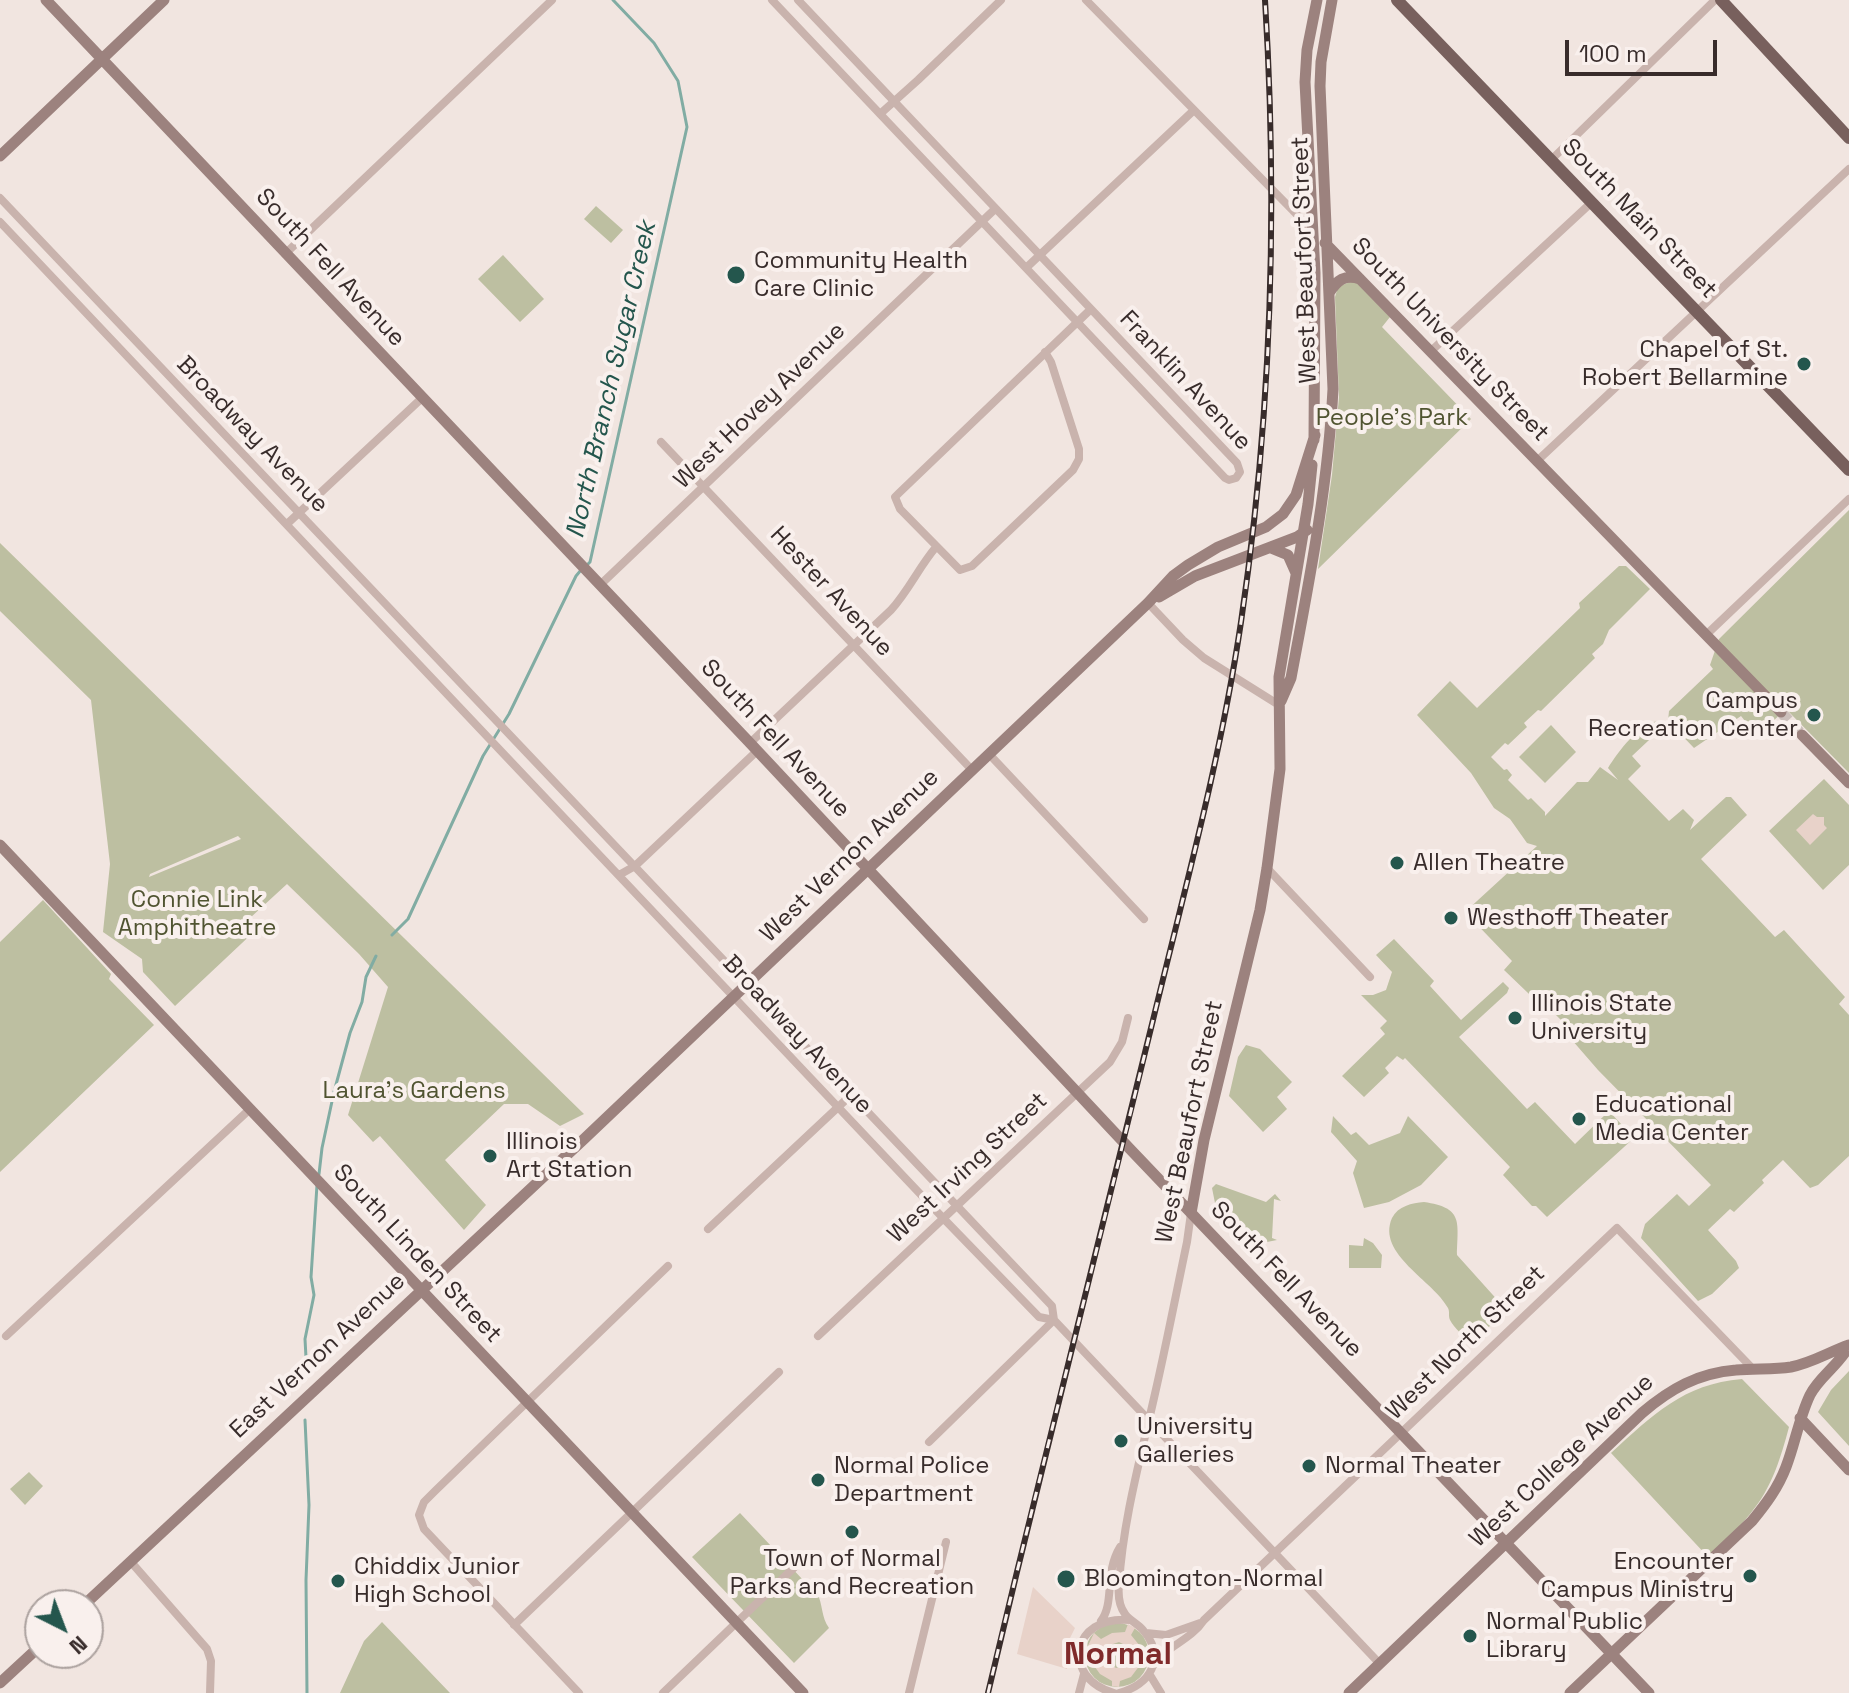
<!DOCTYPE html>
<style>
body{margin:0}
#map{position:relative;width:1849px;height:1693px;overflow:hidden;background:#f1e5e0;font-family:"Space Grotesk",sans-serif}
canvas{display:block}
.north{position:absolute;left:24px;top:1589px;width:80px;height:80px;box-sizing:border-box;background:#f9f0ed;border:2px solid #aca29f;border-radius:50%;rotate:138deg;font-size:22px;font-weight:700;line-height:32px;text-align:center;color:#382c2b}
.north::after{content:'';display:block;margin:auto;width:28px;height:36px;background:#24564d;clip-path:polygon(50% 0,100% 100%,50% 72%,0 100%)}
.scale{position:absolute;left:1565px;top:40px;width:152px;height:36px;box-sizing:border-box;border:4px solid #382c2b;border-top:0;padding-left:10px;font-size:24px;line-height:28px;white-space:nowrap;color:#382c2b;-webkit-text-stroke:6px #f9f0ed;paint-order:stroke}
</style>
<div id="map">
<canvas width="1849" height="1693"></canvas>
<div class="north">N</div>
<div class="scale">100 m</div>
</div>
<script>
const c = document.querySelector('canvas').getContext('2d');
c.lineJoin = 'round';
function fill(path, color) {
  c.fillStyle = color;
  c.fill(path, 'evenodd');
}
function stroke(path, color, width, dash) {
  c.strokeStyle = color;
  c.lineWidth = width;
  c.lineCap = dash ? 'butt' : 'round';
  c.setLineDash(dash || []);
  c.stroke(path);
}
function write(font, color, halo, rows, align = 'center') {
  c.font = font + ' "Space Grotesk",sans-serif';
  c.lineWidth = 8;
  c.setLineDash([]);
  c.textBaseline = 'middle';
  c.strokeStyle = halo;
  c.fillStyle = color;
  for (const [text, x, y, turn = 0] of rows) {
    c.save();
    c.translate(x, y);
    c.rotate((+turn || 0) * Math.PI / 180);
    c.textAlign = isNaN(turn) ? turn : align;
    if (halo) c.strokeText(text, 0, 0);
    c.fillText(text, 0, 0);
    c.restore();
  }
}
fill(new Path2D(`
 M596,206l27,24 -12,13 -27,-24z
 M503,255l41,44 -24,23 -42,-43z
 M1352,281l5,2 33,34 -8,10 89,92 -153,150 14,-94 7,-78 -4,-100 3,-10z
 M1849,510v263l-63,-64 -29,27 -16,-20 -47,32 -26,-27 1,-10 44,-42 -3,-4 9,-26z
 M0,543l584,571 -24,12 -32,-22h-24l-59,56 41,45 -22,25 -84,-94 -7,6 -25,-27 40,-128 -29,-33 -72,-70 -37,34 8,10 -83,78 -32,-34 -1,-13 -39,-27 7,-68 -19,-164 -91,-89zM238,836l3,3 -92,38 1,-3z
 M1619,566h7l24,23 -41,41 -6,14 -11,10 3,4 -54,53 -3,-1 -14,13 3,4 -19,18 -3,-2 -14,14 13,13 3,-1 5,6 -4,5 20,20 3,-2 14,14v4l32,-34h11l12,-15 18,13 -10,-12c10,-16 32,-46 51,-47l5,5 -32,30 9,10 -13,13 41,42 14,-12 11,11 -4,10 36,-33h5l16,18 -46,44 74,78 9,-7 61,67 -6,7 10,11v141l-31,29 -8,3 -27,-28 -21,20 2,3 -30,29 -4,-3 -22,21 28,31 3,7 -27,26 -14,7 -57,-63 4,-14 32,-30 12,12 22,-21 -113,-115 -33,-38 4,-4 -15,-15 -3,2 -47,-45 8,-9 -47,-49 72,-66 -10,-3 -17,-24 -16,-11 -23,-35 -54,-58 33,-34 27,27 103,-100 -1,-5z
 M1551,725l25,27 -31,31 -26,-26z
 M1824,779l25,26v60l-26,25 -54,-59z
 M43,900l68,74 -2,5 45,46 -154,147v-230z
 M1394,939l40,42 -4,5 31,34 42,-38 6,6 -2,5 -48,44 68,72 8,-7 40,42 34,-33 25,27 -87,79 -11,-11h-4l-29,-31 7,-8 -105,-109 -2,2 -6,-4 -12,12 4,5 -25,24 -22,-21 43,-42 -5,-6 7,-7 -26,-26h12l13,-5 6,-18 -16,-17z
 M1246,1045l14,4 32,33 -15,15 10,12 -24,23 -34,-36 9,-39z
 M1333,1116l18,19 5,-3 13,13 31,-12 8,-17 40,41 -27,28 -32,17 -25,6 -11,-35 4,-12 -26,-29z
 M1216,1184l50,18 9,-8 6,7 -7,-2 -2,39 5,2 -10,2v-2l-23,-1 -28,-31 -4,-20z
 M1424,1202c39,6 34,18 33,53l44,49 -10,21 -20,18c-7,-7 -17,-15 -21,-23 -2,-4 0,-8 -2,-12 -14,-27 -72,-54 -56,-90 6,-12 20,-15 32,-16z
 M1364,1238l9,5 9,12 -1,13h-32v-23l14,1z
 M1849,1371v75l-31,-34 13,-22z
 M1742,1379l47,48c-18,68 -31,83 -81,130l-97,-104c42,-38 72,-69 131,-74z
 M29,1472l14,14 -18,19 -15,-16z
 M740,1513l64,68 -2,7 8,8 7,-3c6,11 4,24 12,35l-35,35 -102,-106z
 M382,1622l68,71h-110l24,-52z
 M1085 1655a32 32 0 1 1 64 0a32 32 0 1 1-64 0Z`), '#bdbfa1');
fill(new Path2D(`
 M1813,814l4,3h7v8l3,3 -17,17 -14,-15z
 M1033,1587l42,41 -7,14 -1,27 -50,-15z
 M1128,1624l7,4 -4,7 9,11 2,12 7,2v2l-2,5 -7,-2 -9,12 -11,4 -1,6 -7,-1v-5l-12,-7 -8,-11 -6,2 -1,-13 9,-19 7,6 11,-6 13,-1zM1119,1642l8,4 4,11 -7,10 -8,1 -10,-7 -1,-9 5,-7z`), '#e8d2c9');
stroke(new Path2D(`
 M587,565l3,-3 97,-435 -9,-46 -24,-38 -41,-43
 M392,935l16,-16 75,-163 26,-42 67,-138 5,-6
 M319,1174l3,-26 12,-56 16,-59 12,-31 4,-25 10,-21
 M307,1376l-2,-37 9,-44 -3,-18 6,-92
 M305,1420l4,85 -3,75 1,113`), '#81aca3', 3);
stroke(new Path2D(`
 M1781,712l21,23`), '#ccc0bc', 11, [11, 5.5]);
stroke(new Path2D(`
 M772,0l453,478 4,2 7,-2 4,-6 -3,-9 -439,-463
 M1086,0l227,231
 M880,114l38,-34 83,-80
 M1551,160l164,-160
 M0,198l1052,1108 2,14 326,344
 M0,222l943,996 96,99 15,3
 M285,254l267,-254
 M1026,268l167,-157
 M1045,352l6,10 28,87v10l-6,11 -101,96 -12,4 -60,-61 -5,-12 4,-4 192,-184
 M1430,352l162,-150
 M661,442l311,328
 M1537,461l312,-292
 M287,524l135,-126
 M600,585l395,-376
 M1148,603l35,37 21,18 75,47
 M1706,635l143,-136
 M750,743l141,-133c18,-20 28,-43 45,-63
 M989,754l155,165
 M1267,868l103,109
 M619,875l16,-9 122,-115
 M708,1229l143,-134
 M6,1336l244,-227
 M818,1336l292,-274 12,-20 6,-24
 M929,1442l125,-122
 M131,1562l76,87 4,12 -1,32
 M1101,1621c14,-18 3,-48 19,-74
 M514,1625l265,-253
 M1146,1633l20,2 34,-12
 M1153,1666c13,-20 37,-25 51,-46l413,-392 136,141
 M1150,1675l11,18
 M579,1693l-155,-164 -5,-14 5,-13 11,-11 233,-225
 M663,1693l139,-133
 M909,1693l37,-151
 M1079,1693l5,-19
 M1114,1693c-53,-15 -44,-78 16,-73
 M1119,1693c31,-8 48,-35 24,-63 -5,-6 -14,-10 -18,-16 -6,-8 -7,-20 -6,-30 4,-63 21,-124 35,-186 12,-52 22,-104 33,-156l4,-29`), '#c9b3ad', 8);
stroke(new Path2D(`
 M46,0l704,743 380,406 519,544
 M0,156l164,-156
 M1325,243l456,469
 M1329,293c8,-13 16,-19 31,-14
 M1314,440l1,-167 -10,-191 2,-32 10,-50
 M1271,548l17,7 8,18
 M1159,597l36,-21 102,-39 10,-7
 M1281,701l10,-23c18,-96 37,-191 42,-289l-13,-303 1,-24 11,-62
 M1802,735l47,48
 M0,845l803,848
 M1191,1213l13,-73 56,-230 7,-42 13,-99 -1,-92 29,-173 4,-39
 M1800,1418l49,52
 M84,1605l499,-465 565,-537 25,-27 15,-11 30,-18 48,-20 17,-13 13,-19 19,-60
 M0,1683l40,-37
 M1349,1693l293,-280c28,-24 56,-40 94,-43 18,-2 37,0 55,-3 21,-4 38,-15 58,-22
 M1570,1693l182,-172c14,-17 26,-33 34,-54 9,-23 13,-49 24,-72 9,-18 29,-30 39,-49`), '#9c827e', 11);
stroke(new Path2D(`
 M1397,0l452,470
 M1721,0l128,138`), '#78605d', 12);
const rail = new Path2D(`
 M988,1693c53,-225 111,-449 165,-673 32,-132 68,-263 88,-398 31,-209 37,-412 24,-622`);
stroke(rail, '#382c2b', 6);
stroke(rail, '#f9f0ed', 3, [9]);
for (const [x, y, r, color] of [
 [736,275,10,"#24564d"],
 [1804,364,8,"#24564d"],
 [1814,715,8,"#24564d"],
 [1397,863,8,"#24564d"],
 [1451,918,8,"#24564d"],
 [1515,1018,8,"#24564d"],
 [1579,1119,8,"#24564d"],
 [490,1156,8,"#24564d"],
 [1121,1441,8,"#24564d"],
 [1309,1466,8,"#24564d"],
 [818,1480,8,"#24564d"],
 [852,1532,8,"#24564d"],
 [1750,1576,8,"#24564d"],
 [1066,1579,10,"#24564d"],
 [338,1581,8,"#24564d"],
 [1470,1636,8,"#24564d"]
]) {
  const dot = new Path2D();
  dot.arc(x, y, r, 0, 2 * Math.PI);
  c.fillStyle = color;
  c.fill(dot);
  stroke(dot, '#f9f0ed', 3);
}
write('24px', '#382c2b', '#f9f0ed', [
 ["South Main Street",1639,219,46],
 ["West Beaufort Street",1305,260,-92],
 ["South Fell Avenue",330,268,47],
 ["South University Street",1450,340,46],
 ["Franklin Avenue",1185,381,47],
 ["West Hovey Avenue",760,406,-44],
 ["Broadway Avenue",252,435,46],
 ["Hester Avenue",831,592,47],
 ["South Fell Avenue",775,739,47],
 ["West Vernon Avenue",850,856,-44],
 ["Broadway Avenue",797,1035,47],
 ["West Beaufort Street",1190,1122,-78],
 ["West Irving Street",968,1168,-43],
 ["South Linden Street",417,1254,47],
 ["South Fell Avenue",1286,1280,46],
 ["West North Street",1466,1343,-44],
 ["East Vernon Avenue",318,1356,-43],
 ["West College Avenue",1562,1461,-43]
]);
write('24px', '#382c2b', '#f9f0ed', [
 ["Community Health",754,261],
 ["Care Clinic",754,289],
 ["Chapel of St.",1788,350,"right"],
 ["Robert Bellarmine",1788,378,"right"],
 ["Campus",1798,701,"right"],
 ["Recreation Center",1798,729,"right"],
 ["Allen Theatre",1413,863],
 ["Westhoff Theater",1467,918],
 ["Illinois State",1531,1004],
 ["University",1531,1032],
 ["Educational",1595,1105],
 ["Media Center",1595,1133],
 ["Illinois",506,1142],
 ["Art Station",506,1170],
 ["University",1137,1427],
 ["Galleries",1137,1455],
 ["Normal Police",834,1466],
 ["Department",834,1494],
 ["Normal Theater",1325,1466],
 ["Town of Normal",852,1559,"center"],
 ["Parks and Recreation",852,1587,"center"],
 ["Encounter",1734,1562,"right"],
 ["Campus Ministry",1734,1590,"right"],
 ["Chiddix Junior",354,1567],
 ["High School",354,1595],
 ["Bloomington-Normal",1084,1579],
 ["Normal Public",1486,1622],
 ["Library",1486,1650]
], 'left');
write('24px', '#505431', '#f9f0ed', [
 ["People's Park",1392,418],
 ["Connie Link",197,900],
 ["Amphitheatre",197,928],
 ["Laura's Gardens",414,1091]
]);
write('italic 26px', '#24564d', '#f9f0ed', [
 ["North Branch Sugar Creek",612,380,-77]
]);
write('bold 32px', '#802a2b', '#f9f0ed', [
 ["Normal",1118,1655]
]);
</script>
